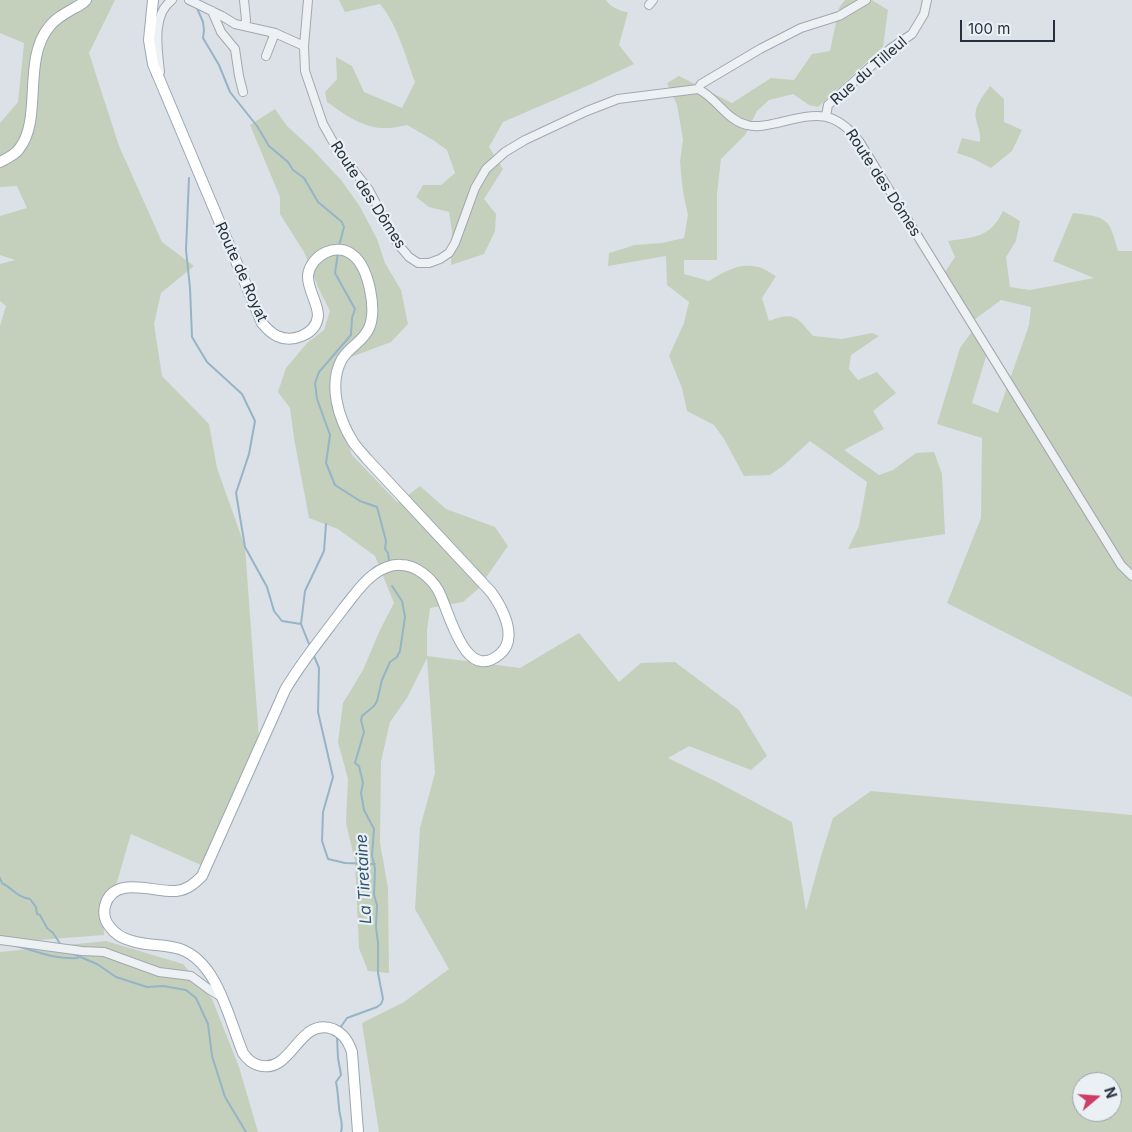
<!DOCTYPE html>
<meta charset="utf-8">
<style>
body{margin:0}
#map{position:relative;width:1132px;height:1132px;overflow:hidden;background:#dbe1e6;font-family:Inter,sans-serif}
canvas{display:block}
.north{position:absolute;left:1072px;top:1072px;width:50px;height:50px;box-sizing:border-box;background:#eaf0f4;border:1px solid #9ba3aa;border-radius:50%;rotate:72deg;font-size:14px;font-weight:700;line-height:20px;text-align:center;color:#25303c}
.north::after{content:'';display:block;margin:auto;width:18px;height:22px;background:#cf3c65;clip-path:polygon(50% 0,100% 100%,50% 72%,0 100%)}
.scale{position:absolute;left:960px;top:20px;width:95px;height:22px;box-sizing:border-box;border:2px solid #25303c;border-top:0;padding-left:6px;font-size:15px;line-height:18px;white-space:nowrap;color:#25303c;-webkit-text-stroke:4px #eaf0f4;paint-order:stroke}
</style>
<div id="map">
<canvas width="1132" height="1132"></canvas>
<div class="north">N</div>
<div class="scale">100 m</div>
</div>
<script>
const c = document.querySelector('canvas').getContext('2d');
c.lineJoin = 'round';
function fill(path, color) {
  c.fillStyle = color;
  c.fill(path, 'evenodd');
}
function stroke(path, color, width, dash) {
  c.strokeStyle = color;
  c.lineWidth = width;
  c.lineCap = dash ? 'butt' : 'round';
  c.setLineDash(dash || []);
  c.stroke(path);
}
function write(font, color, halo, rows, align = 'center') {
  c.font = font + ' Inter,sans-serif';
  c.lineWidth = 4.5;
  c.setLineDash([]);
  c.textBaseline = 'middle';
  c.strokeStyle = halo;
  c.fillStyle = color;
  for (const [text, x, y, turn = 0] of rows) {
    c.save();
    c.translate(x, y);
    c.rotate((+turn || 0) * Math.PI / 180);
    c.textAlign = isNaN(turn) ? turn : align;
    if (halo) c.strokeText(text, 0, 0);
    c.fillText(text, 0, 0);
    c.restore();
  }
}
fill(new Path2D(`
 M0,0h115l-26,53 30,93 43,96 32,24 -33,27 -7,31 8,52 47,48 8,44 28,79 14,192 -34,82 -24,44 -70,-31 -14,48 -14,23 1,30 -104,8v-617l6,-20 -6,-5v-37l15,-4 -15,-5v-39l27,-8 -10,-22 -17,1v-64l18,-21 6,-59 -24,-10z
 M339,0h267c3,6 15,12 22,12l-9,33 15,19 -45,21 -86,37 -14,25 14,22 -19,30 12,15 -1,17 -11,23 -33,11 1,-34 -3,-19 -20,-5 -13,-10 7,-12h18l14,-12 -8,-23 -14,-10 -26,-15c-7,1 -13,3 -20,3 -23,1 -42,-13 -60,-26l-2,-10 12,-13 -1,-22 16,9 12,26 38,16 13,-26c-10,-27 -17,-56 -35,-78l-35,8z
 M845,0h27l16,10 -5,37 -65,60 -9,-2 -16,-11 -24,6 -12,11 -12,24 -24,24 -4,35v66h-33v14l25,7c14,-9 31,-19 49,-14 6,1 12,6 18,9l-14,22 7,23c25,-10 28,-4 44,15l29,3 30,-6 7,3 -28,19 -2,14 9,11 19,-8 19,21 -23,18 11,18 -40,21 35,25 14,-5 23,-17 18,-1 8,22 3,60 -97,15 11,-23 8,-44 -57,-41 -26,24 -14,10 -26,1 -20,-37 -10,-14 -27,-14 -5,-23 -13,-32 15,-33 5,-21 -22,-17 -1,-29 -58,10 1,-13 26,-8 27,-2 22,-5 4,-23 -5,-23 -3,-30 3,-23 -6,-34 -10,-22 12,-7 53,27 39,-25 23,2 18,-26 18,-3 9,-43z
 M990,86l14,13v23l18,8 -10,21 -21,17 -19,-10 -15,-5 5,-15 18,4c1,-9 -2,-14 -4,-23 -3,-12 8,-24 14,-33z
 M275,109l12,17 24,22 30,32 18,25 18,34 8,24 16,27 7,34 -17,18 -56,21 -5,33 22,59 46,48 22,-17 26,23 49,18 13,19 -30,43 -15,13 -33,6 -3,22v26l93,12 59,-35 40,49 22,-19 34,-1 64,48 28,46 -16,14 -62,-24 -21,12 47,23 77,41 14,89 15,-55 12,-38 38,-27 261,24v317h-753l-17,-109 42,-21 45,-33 -34,-60 5,-81 15,-55 -8,-115 -20,40 -17,24 -9,40 -1,81 8,45 1,85 -21,-2 -9,-23 -4,-87 -9,-38 2,-44 -10,-37 5,-39 20,-33 17,-40 14,-27 -19,-47 -37,-27 -29,-11 -15,-80 -4,-30 -12,-16 8,-24 21,-25 17,-13 6,-19 -12,-24 -14,-35 -24,-38v-17l-30,-72zM1082,1082h30v30h-30z
 M1003,211l17,10 -4,20 -10,16 4,30 20,3 64,-12 -41,-17 20,-48c35,4 36,5 45,38h14v446l-185,-94 34,-85 1,-80 -45,-14 23,-76 13,-18 14,23 -15,50 26,10 31,-88 2,-18 -30,-7 -27,20 -29,-48 10,-15 -7,-16c27,-4 42,-3 55,-30z
 M106,941l77,23 29,35 27,68 19,65h-258v-180z`), '#c4d0bc');
stroke(new Path2D(`
 M197,8l6,14 1,8 -1,8 16,27 11,27 27,34 12,20 19,16 5,8 11,8 14,24 24,20 2,5 -5,19
 M189,178l-3,72 4,38 2,49 15,25 35,32 13,27 -6,33 -13,39 9,54 22,40 7,24 8,10 19,3 8,20
 M338,253l-3,20 20,36 -3,9 -1,17 -32,37 -4,11 2,16 13,36 -4,28 9,22 25,16 17,6 9,34 -1,8 3,4 1,8
 M301,624l4,-33 19,-40 2,-27
 M314,656l5,12 -1,44 15,65 -10,35 -1,29 6,18 17,4 30,1
 M0,878l2,5c12,6 14,14 28,16l6,8 1,7 3,1 7,13 6,5 8,12
 M12,945c23,5 42,15 66,13
 M71,953l26,11 19,13 31,10 16,-1 23,4 10,8 12,26 4,32 13,41 21,35
 M340,1028l7,-10 30,-11 4,-3 2,-5 -5,-26v-30l-2,-16 1,-22 -3,-10 1,-26 -3,-14 2,-26 -10,-19 -3,-17 2,-10 -4,-17 -4,-3 9,-31 -3,-12 1,-4 12,-10 3,-5 5,-21 8,-18 7,-5 3,-6 5,-34 -3,-16 -10,-15
 M337,1037l1,21 3,17 -5,7c2,9 2,17 3,25 0,9 5,16 2,25`), '#95b4c7', 2);
const minor = new Path2D(`
 M189,0l33,16 13,8 40,9 29,13
 M244,0l2,20 -1,6
 M308,0l-4,46 1,25 18,53 14,25 32,41 28,53 12,14 9,6h11l11,-4 9,-6 6,-10 20,-55 11,-19 19,-17 20,-12 62,-29 31,-12 80,-10c19,9 28,31 49,36 10,3 20,0 30,-2 38,-9 56,-15 82,18l262,424 11,11
 M649,5l4,-5
 M212,11l9,21 14,17 4,27 4,16
 M266,56l9,-23
 M156,74l4,-2c-2,-21 -9,-57 12,-72
 M698,89l3,-5 59,-35 41,-21 38,-12 27,-16
 M826,116l2,-11 62,-56 22,-15 12,-20 3,-14
 M0,940l82,11 22,1 55,20 32,4 19,14 10,6`);
const major = new Path2D(`
 M153,0l-4,40 4,24 109,259c4,5 9,10 15,13 15,7 39,-1 41,-20 0,-14 -11,-27 -10,-41 3,-20 29,-34 46,-19 15,13 23,54 15,72 -5,13 -20,19 -27,31 -14,25 -4,59 11,83 4,6 9,11 14,17l124,133c11,15 28,46 9,62 -36,31 -51,-45 -62,-64 -7,-12 -22,-25 -37,-25 -9,-1 -21,4 -28,10 -12,9 -21,23 -30,34 -20,27 -41,52 -58,81l-83,186c-8,8 -15,14 -26,15 -21,2 -63,-17 -71,15 -2,8 0,15 5,21 5,7 14,12 22,14 15,5 33,3 48,8 38,13 49,71 63,104 4,6 8,10 15,12 34,11 40,-49 75,-36 11,5 15,12 19,23l6,80
 M0,162c6,-3 15,-7 19,-13 24,-30 3,-89 30,-122 8,-11 23,-17 34,-24l3,-3`);
stroke(minor, '#a1a8b0', 10);
stroke(major, '#9ba7b2', 12);
stroke(minor, '#eef1f4', 8);
stroke(major, '#fff', 10);
write('15px', '#25303c', '#eaf0f4', [
 ["Rue du Tilleul",869,71,-41],
 ["Route des Dômes",883,183,57],
 ["Route des Dômes",368,195,57],
 ["Route de Royat",241,272,66]
]);
write('italic 16px', '#2f5470', '#eaf0f4', [
 ["La Tiretaine",364,879,-93]
]);
</script>
